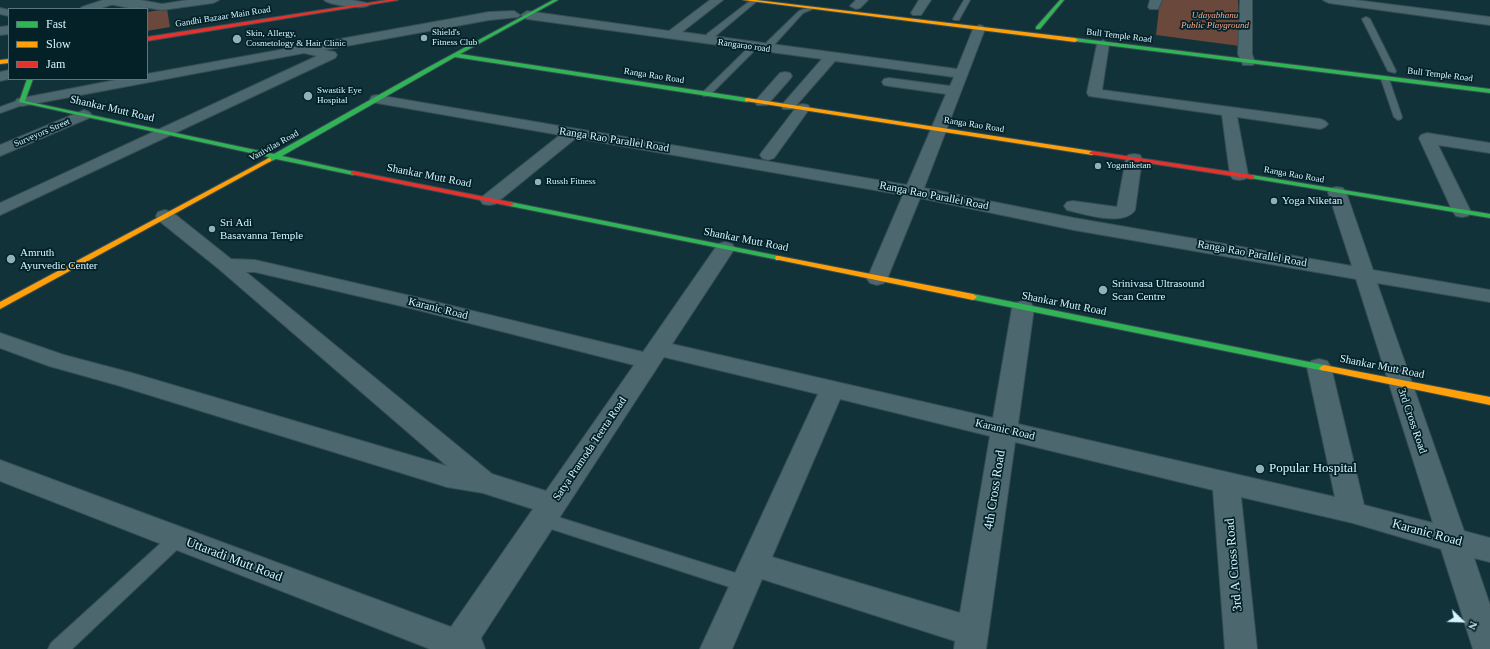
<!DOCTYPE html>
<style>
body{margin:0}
#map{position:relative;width:1490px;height:649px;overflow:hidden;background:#123239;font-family:"Times New Roman",serif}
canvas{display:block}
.legend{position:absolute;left:8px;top:8px;width:140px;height:72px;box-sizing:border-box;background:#042128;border:1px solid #57767e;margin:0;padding:5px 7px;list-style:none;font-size:12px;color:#d4f5ff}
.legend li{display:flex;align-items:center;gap:8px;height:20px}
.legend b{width:20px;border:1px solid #57767e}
.north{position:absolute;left:1442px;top:601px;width:40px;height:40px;-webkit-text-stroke:3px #042128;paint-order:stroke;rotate:113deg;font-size:11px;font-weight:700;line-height:16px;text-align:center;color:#d4f5ff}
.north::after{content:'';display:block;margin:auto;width:14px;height:18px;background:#d4f5ff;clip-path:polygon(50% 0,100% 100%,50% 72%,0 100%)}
</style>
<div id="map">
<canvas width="1490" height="649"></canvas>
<ul class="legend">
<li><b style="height:5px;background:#30b455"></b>Fast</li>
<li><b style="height:5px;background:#ff9f0a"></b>Slow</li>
<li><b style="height:5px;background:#e5322d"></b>Jam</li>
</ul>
<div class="north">N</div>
</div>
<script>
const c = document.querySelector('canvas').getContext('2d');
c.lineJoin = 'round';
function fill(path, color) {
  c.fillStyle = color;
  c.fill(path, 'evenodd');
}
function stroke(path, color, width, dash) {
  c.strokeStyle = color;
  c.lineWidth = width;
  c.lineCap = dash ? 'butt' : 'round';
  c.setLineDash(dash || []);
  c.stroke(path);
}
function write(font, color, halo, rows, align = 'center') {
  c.font = font + ' "Times New Roman",serif';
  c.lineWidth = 3.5;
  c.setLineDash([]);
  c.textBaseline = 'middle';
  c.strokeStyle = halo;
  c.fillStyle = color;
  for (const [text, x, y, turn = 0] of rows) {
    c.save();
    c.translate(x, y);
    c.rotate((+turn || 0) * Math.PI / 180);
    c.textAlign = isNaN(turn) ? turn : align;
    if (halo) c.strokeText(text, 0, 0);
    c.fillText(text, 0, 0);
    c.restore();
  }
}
fill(new Path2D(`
 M1160,0h78l2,46 -84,-11z
 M167,9l3,18 -23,4v-19z`), '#6b483c');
const lane = new Path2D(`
 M107,0l38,7 3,2 -1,2v-2h-13l-29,-6 -1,-1z
 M751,0l6,1 -44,37h-6v-4z
 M964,0h6l-11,20h-4l-2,-1z
 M810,7l5,1 -12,5 -30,33h-6v-4l32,-31z
 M1366,17l4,2 26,52 -1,2 -7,-2 -26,-52z
 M746,50l7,2 -44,44h-6v-4z
 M1382,77l7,2 13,38 -1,2 -3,1 -4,-3 -13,-38z
 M22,99l4,3 -1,2 -25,9v-6z
 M542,512l203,64 6,2 3,6 -3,6 -6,2 -209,-68 -2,-5 2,-5z
 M178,531l6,2 3,5 -3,5 -112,106h-24l3,-6 121,-110z`);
const street = new Path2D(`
 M103,0h37l22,4 26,-4h31l-6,3 -51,7 -45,-7 -19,6h-18l2,-2z
 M324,0h28l15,3 2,2c-5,5 -40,0 -45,-5z
 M710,0h13l-41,32 275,37 16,-40 6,-4 4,1 2,3 -61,159 150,30 278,48 -24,-74 3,-4 6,-1 6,1 3,4 27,78 117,20v12l-113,-19 87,248 26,7v24l-16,-4 16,47v44h-17l-32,-100 -88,-26 -112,-26 16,152h-32l-12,-159 -198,-48 -29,207h-32l1,-8 -193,-62 -30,70h-32l118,-255 -154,-37 -183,281 4,11h-55l-430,-168v-21l451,167 82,-118 -50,-16 -36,-6 -330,-102 -68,-19 -49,-18v-15l64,22 68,18 315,93 -228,-197 -61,-49 -2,-4 2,-4 7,-2 7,2 59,47 24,1 156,36 232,56 75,-108 7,-2 7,2 3,4 -63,96 321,74 19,-110 3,-5 8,-2 8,2 3,5 -16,116 317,73 -28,-130 4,-6 8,-2 8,2 4,6 33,138 69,18 -77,-244 -282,-49 -154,-32 -33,81 -3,4 -7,2 -7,-2 -3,-4 36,-84 -327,-57 -81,66 -6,1 -6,-1 -3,-4 3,-4 77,-61 -183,-32 -5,-1 -2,-3 2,-3 5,-1 530,90 39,-91 -57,-8 -5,-1 -2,-3 2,-3 5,-1 61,8 4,-9 -119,-16 -42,48h-10l-2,-3 41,-47 -295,-40 -6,-4 6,-4 142,20zM246,272h9l155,36 224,57 -88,126 -54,-17zM840,399l150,37 -30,177 -188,-56z
 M856,0h12l-8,8 -4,1 -6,-3z
 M919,0h12l-10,15h-8l-2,-2z
 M1150,0h12l-4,9h-8l-2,-2z
 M1240,0h12v54l3,8 -2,3h-10l-5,-11z
 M1323,0h32l135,17v8l-161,-22z
 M0,8l9,2v6l-9,-2z
 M514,11l6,4 -2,2 -29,3 -165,30 11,2 2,3 -2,3 -335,157v-12l317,-147 -13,-3 -282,53 -5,-1 -2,-3 2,-3 104,-20h26v-5l342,-62z
 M9,26v8l-9,1v-8z
 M1103,40l6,4 -7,46 218,29 5,2 3,3 -3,3 -5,2 -83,-12 11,58 -3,4 -6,1 -6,-1 -3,-4 -8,-60 -133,-19 -2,-3 10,-49z
 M9,70v9l-9,2v-9z
 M785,72l5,1 2,3 -2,3 -23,26h-10l-2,-3 2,-3 23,-26z
 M803,104l5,1 2,3 -36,50 -6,2 -6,-2 -2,-3 2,-3 36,-47z
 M84,110l5,2 3,3 -3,3 -89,38v-11z
 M1427,133l63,10v10l-52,-8 33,67 -3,4 -6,1 -6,-1 -3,-4 -34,-74 2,-3z
 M1134,154l6,1 2,4 -7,51c-11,17 -51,4 -68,0l-3,-4 3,-4 6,-1 44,6 9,-48 2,-4z`);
const fast = new Path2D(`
 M553,0h5l-98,54 287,44 3,2 -3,2 -292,-45 -173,99 73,16v2l-2,1 -77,-16 -7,3 -3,-2 3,-3 -250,-55 8,-23h6l-8,22 249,53 151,-85z
 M1060,0h4l-24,29h-4v-2z
 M1075,38l415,51v4l-417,-52 -1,-1z
 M1252,175l238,39v4l-240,-40v-2z
 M507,202h3l269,54 4,2 -4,2 -269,-54 -4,-2z
 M973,294l351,71 5,3 -5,3 -354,-72 -1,-2z`);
const slow = new Path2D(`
 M743,0h13l319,38 3,2 -3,2z
 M9,59v4l-9,1v-4z
 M747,98l345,53 3,2 -3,2 -347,-54v-2z
 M269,158l2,1v2l-271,148v-7z
 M776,256h3l194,38 4,3 -4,3 -194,-40h-3l-1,-2z
 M1324,365l166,32v8l-169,-35 -2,-2z`);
const jam = new Path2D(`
 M387,0h11l-251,41v-4z
 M1092,151l160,24 3,2 -3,2 -162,-25 -1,-1z
 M353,171l157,31 4,2 -4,2 -159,-32v-2z`);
stroke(lane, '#374e54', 2);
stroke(street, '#374e54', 2);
stroke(fast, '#374e54', 2);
stroke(slow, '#374e54', 2);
stroke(jam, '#374e54', 2);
fill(lane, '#4c676e');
fill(street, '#4c676e');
fill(fast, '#30b455');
fill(slow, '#ff9f0a');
fill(jam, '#e5322d');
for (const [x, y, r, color] of [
 [424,38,4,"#90b1ba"],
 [237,39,5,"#90b1ba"],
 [308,96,5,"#90b1ba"],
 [1098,166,4,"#90b1ba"],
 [538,182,4,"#90b1ba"],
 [1274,201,4,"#90b1ba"],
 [212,229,4,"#90b1ba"],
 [11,259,5,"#90b1ba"],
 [1103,290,5,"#90b1ba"],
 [1260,469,5,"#90b1ba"]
]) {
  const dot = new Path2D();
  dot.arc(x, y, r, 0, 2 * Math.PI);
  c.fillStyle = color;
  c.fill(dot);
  stroke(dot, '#042128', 1.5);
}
write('italic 9px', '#fda689', '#042128', [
 ["Udayabhanu",1215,16],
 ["Public Playground",1215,26]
]);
write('9px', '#d4f5ff', '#042128', [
 ["Gandhi Bazaar Main Road",223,17,-9],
 ["Bull Temple Road",1119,36,7],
 ["Rangarao road",744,46,8],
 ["Bull Temple Road",1440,75,7],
 ["Ranga Rao Road",654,76,9],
 ["Ranga Rao Road",974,125,9],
 ["Surveyors Street",42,133,-23],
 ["Vanivilas Road",274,146,-29],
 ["Ranga Rao Road",1294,175,10]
]);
write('9px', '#d4f5ff', '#042128', [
 ["Shield's",432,33],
 ["Fitness Club",432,43],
 ["Skin, Allergy,",246,34],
 ["Cosmetology & Hair Clinic",246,44],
 ["Swastik Eye",317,91],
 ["Hospital",317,101],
 ["Yoganiketan",1106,166],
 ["Russh Fitness",546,182]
], 'left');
write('11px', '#d4f5ff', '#042128', [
 ["Shankar Mutt Road",112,109,13],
 ["Ranga Rao Parallel Road",614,140,9],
 ["Shankar Mutt Road",429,176,11],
 ["Ranga Rao Parallel Road",934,196,11],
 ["Shankar Mutt Road",746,240,11],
 ["Ranga Rao Parallel Road",1252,254,10],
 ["Shankar Mutt Road",1064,304,11],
 ["Karanic Road",438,309,14],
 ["Shankar Mutt Road",1382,367,11],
 ["3rd Cross Road",1412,421,71],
 ["Karanic Road",1005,430,13],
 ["Satya Pramoda Teerta Road",590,449,-56]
]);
write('11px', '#d4f5ff', '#042128', [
 ["Yoga Niketan",1282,201],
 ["Sri Adi",220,223],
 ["Basavanna Temple",220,236],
 ["Amruth",20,253],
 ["Ayurvedic Center",20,266],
 ["Srinivasa Ultrasound",1112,284],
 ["Scan Centre",1112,297]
], 'left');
write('13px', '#d4f5ff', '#042128', [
 ["Popular Hospital",1269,469]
], 'left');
write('13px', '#d4f5ff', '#042128', [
 ["4th Cross Road",995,490,-81],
 ["Karanic Road",1427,533,15],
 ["Uttaradi Mutt Road",234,560,21],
 ["3rd A Cross Road",1234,565,-95]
]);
</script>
